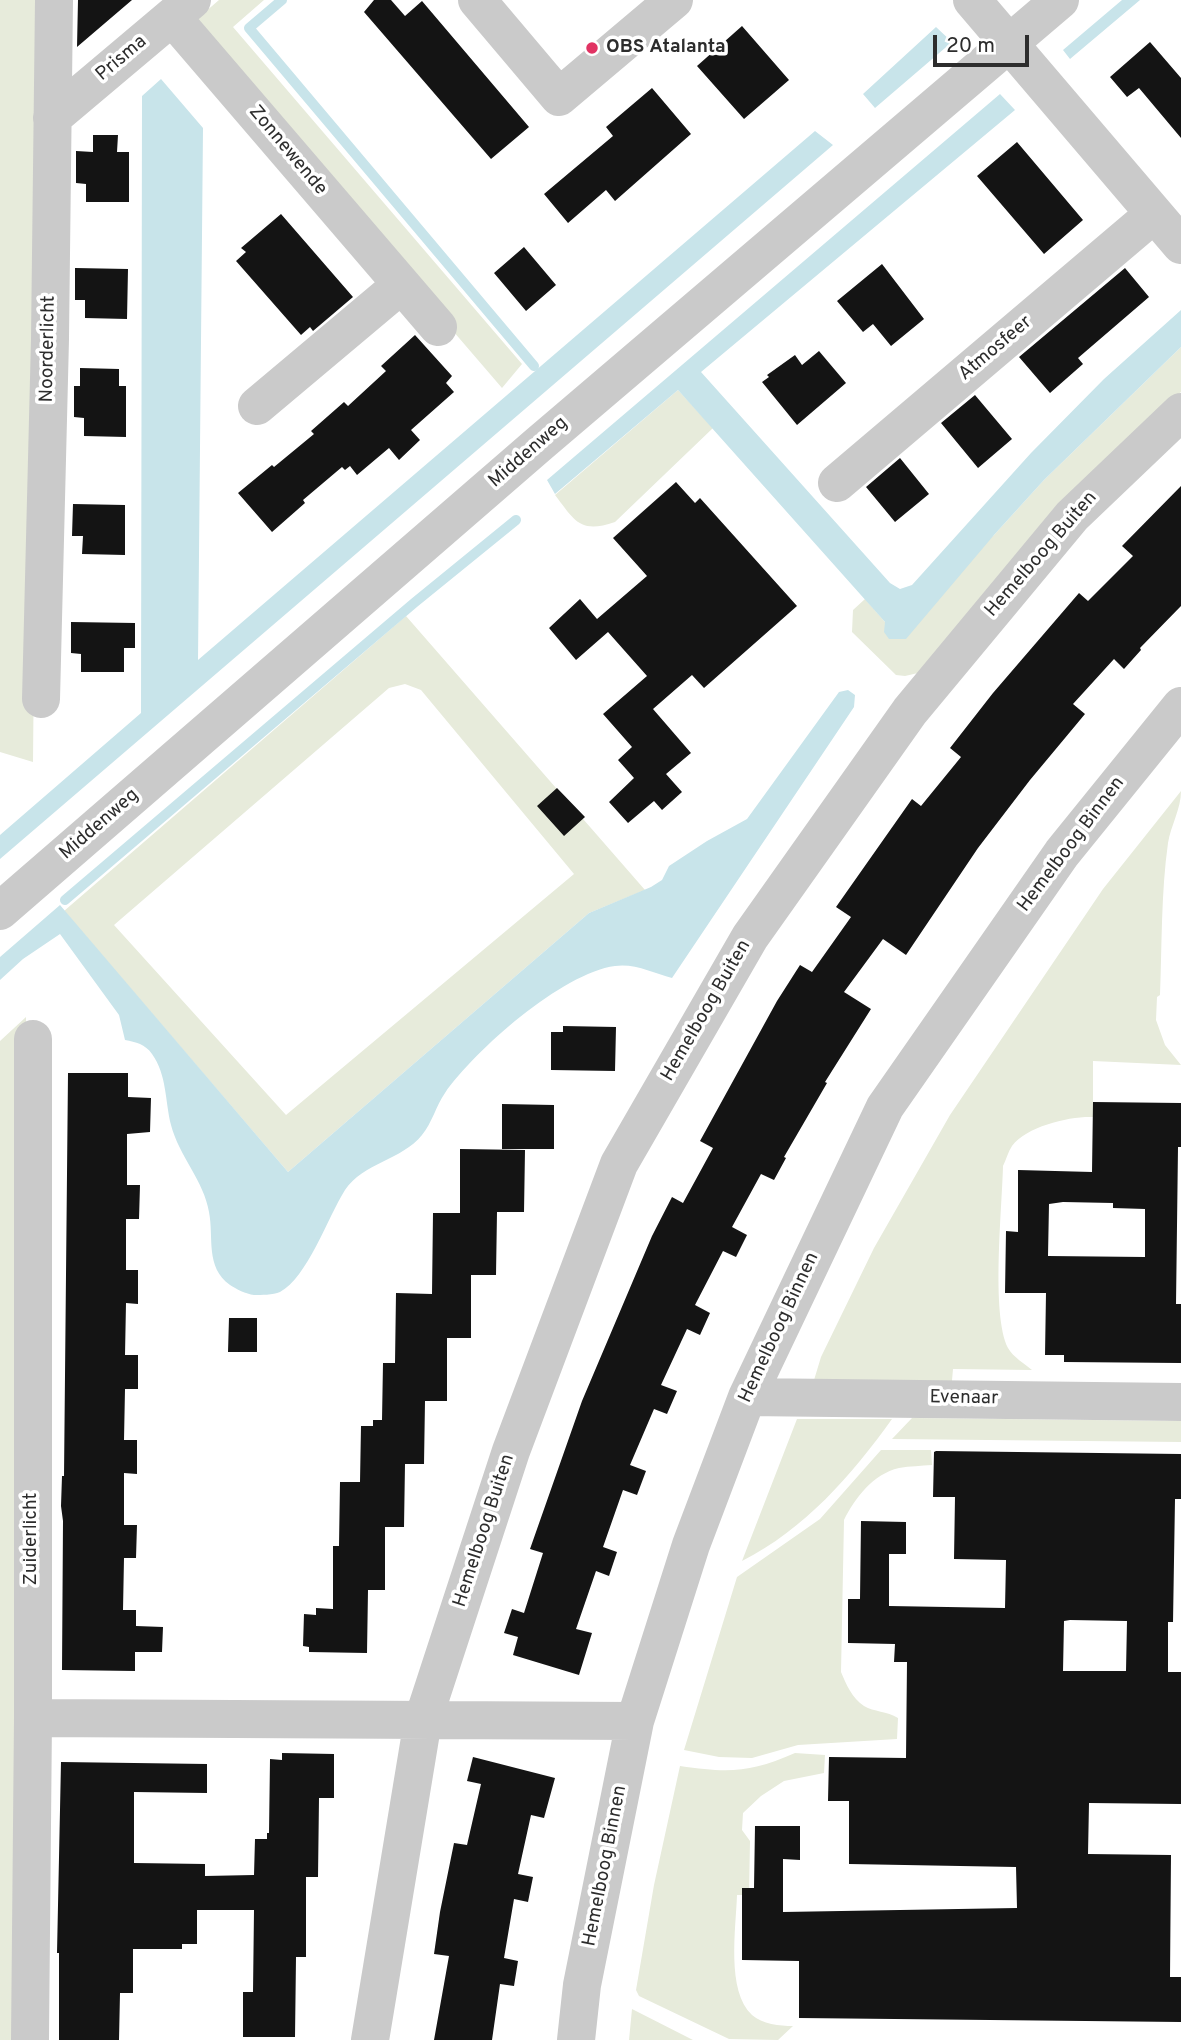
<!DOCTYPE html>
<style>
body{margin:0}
#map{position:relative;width:1181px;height:2040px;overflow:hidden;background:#fff;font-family:Overpass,sans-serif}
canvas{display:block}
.scale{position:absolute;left:933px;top:35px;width:96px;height:32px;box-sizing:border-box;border:4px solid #2d2d2d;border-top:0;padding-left:9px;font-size:21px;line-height:24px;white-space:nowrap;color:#2d2d2d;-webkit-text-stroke:5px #fff;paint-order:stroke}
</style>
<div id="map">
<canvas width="1181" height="2040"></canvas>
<div class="scale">20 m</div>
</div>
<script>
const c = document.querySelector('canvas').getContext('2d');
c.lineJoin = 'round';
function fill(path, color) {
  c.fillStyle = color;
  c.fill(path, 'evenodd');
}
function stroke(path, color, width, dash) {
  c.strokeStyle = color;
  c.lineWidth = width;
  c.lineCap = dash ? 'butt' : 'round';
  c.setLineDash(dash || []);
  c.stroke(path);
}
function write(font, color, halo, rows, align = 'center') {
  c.font = font + ' Overpass,sans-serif';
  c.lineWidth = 7;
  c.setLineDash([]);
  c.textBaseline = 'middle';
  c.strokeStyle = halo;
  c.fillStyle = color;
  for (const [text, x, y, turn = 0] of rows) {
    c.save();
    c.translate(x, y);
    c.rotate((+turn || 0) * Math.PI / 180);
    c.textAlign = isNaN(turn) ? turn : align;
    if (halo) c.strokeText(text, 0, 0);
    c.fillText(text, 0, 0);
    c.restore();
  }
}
fill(new Path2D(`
 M0,0h40l-7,762 -33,-10z
 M219,0h45l-31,27 289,337 -20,24 -312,-363z
 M1181,347v45l-84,80 -179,201 -13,3 -9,-1 -44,-43 1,-22 12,-11 20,23 109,-87 50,-55z
 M678,390l35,38 -98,94c-35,12 -40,-1 -60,-27z
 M406,616l239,274 -56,23 -301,259 -224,-261zM405,684l16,6 153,184 -288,241 -172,-190 275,-237z
 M1181,791c0,18 -10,34 -13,52 -7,50 -6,102 -8,152l-3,2 -1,23 9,25 16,20 -88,-4v56c-23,-1 -66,9 -81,29 -4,6 -6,14 -9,20 -1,43 -12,148 5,182 5,9 17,16 24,22l-79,-1 -2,23 -140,-2 10,-33 53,-109 76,-133 153,-226z
 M26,1017l-10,1023h-16v-999z
 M912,1418l269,3v21l-289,-3z
 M797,1419h95c-41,57 -87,110 -150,142z
 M881,1450h50l1,15c-11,1 -22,1 -33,3 -26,6 -44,30 -55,52l-3,152c5,12 11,26 23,34 10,6 23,5 34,12l-1,21 -99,6 -46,13 -33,-1 -35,-7 53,-173 83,-58z
 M795,1753l30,2 -1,18 -40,8 -23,15 -18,17 -1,17 8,11 -1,54h-12c-1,33 -11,96 15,120 10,9 28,11 41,11l-15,14 -49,-1 -90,-43 -3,-6 18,-105 26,-119c48,7 70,7 115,-13z
 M632,2009l61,31h-64z`), '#e7ebdb');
fill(new Path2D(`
 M1122,0h18l-70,59 -7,-9z
 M936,27l16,15 -77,66 -12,-14z
 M161,79l42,49 -5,532 617,-529 18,14 -833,714v-24l141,-122 1,-617z
 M1000,94l15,16 -314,262 189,211 10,6 12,-4 119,-132 73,-74 77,-69v37l-137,133 -50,55 -88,104h-17l-5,-7 1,-10 -207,-232 -123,104 -8,-14z
 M848,690l7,5 -1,12 -182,271c-18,-5 -38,-15 -57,-12 -53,7 -140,84 -170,127 -9,13 -13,30 -23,42 -20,25 -59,28 -77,55 -17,27 -38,88 -65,102 -7,3 -19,3 -26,3 -8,-1 -18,-6 -24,-10 -25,-18 -16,-47 -21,-73 -5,-31 -30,-56 -38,-87 -6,-24 -4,-50 -19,-71 -7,-10 -16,-12 -27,-14l-6,-25 -59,-81 -37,25 -23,21v-23l60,-52 228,267 301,-259 62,-26 11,-7 7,-14 38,-25 40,-22 92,-127z`), '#c8e4ea');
stroke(new Path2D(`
 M282,0l-33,28 285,338
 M65,900l349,-297 102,-83`), '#c8e4ea', 10);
fill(new Path2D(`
 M78,0h54l-55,47z
 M374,0h17l14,16 17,-15 107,126 -38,32 -127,-147z
 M742,26l47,54 -45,39 -47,-53z
 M1150,42l31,36v60l-42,-50 -12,9 -17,-20z
 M652,88l39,46 -76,67 -9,-11 -38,33 -24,-29 69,-58 -7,-9z
 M93,135h25l-1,17h12v50h-43v-18l-10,-1v-32l17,1z
 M1017,142l66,78 -39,34 -67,-78z
 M281,214l72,83 -40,34 -3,-4 -9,8 -65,-74 10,-9 -5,-4z
 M524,247l32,38 -30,26 -32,-38z
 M882,264l42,55 -33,27 -18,-22 -10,8 -26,-31z
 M75,268l53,1 -1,50 -42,-1v-18h-10z
 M1125,268l24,29 -71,61 5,6 -33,29 -31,-36z
 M415,335l37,41 -6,7 8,9 -43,38 9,10 -21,20 -10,-12 -32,27 -7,-9 -5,4 -3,-3 -39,33 2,3 -33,29 -34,-39 34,-28 2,2 40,-33 -3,-3 33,-29 4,4 38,-35 -5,-5z
 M819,351l27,32 -49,42 -35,-43 7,-5 -2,-2 28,-20 7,10z
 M80,368l39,1v17h7v51l-42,-1v-18l-10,-1v-31h6z
 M975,395l37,44 -34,29 -37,-45z
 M900,458l29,36 -34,28 -29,-35z
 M676,482l19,21 5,-5 97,108 -93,82 -12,-13 -39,34 38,44 -25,21 16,18 -20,18 -8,-9 -26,22 -19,-21 25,-24 -16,-18 14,-13 -29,-33 44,-38 -39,-44 -32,28 -27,-32 31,-29 17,20 50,-43 -34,-38z
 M1181,486v120l-41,42 1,2 -17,19 -10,-10 -41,45 12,10 -55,66 -52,68 -72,107 -23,-16 -39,53 27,17 -46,73 2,1 -43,74 2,1 -12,22 -13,-6 -29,53 15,8 -11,22 -13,-6 -28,54 15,8 -10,22 -13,-6 -26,56 16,6 -10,23 -13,-5 -24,56 16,6 -9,24 -14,-5 -20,57 14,5 -8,24 -13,-5 -20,58 16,4 -13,42 -66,-20 5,-18 -14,-4 8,-24 12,4 19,-60 -13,-4 52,-148 70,-165 20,-39 11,6 30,-55 -13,-7 77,-140 23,-36 12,7 39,-55 -15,-10 76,-108 9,7 40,-49 -11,-9 43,-55 86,-100 9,8 45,-45 -11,-10z
 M73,504l52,1v50l-43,-1 1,-18h-11z
 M71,622l64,1v25h-11v24h-43v-18l-10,-1z
 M557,788l28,29 -21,19 -27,-30z
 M563,1026l53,1 -1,44 -64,-1v-38h12z
 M68,1073h60v24l23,1 -1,34 -23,2v51h13l-1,34h-13v51h12v34l-12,-1 -1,52h13v34h-13l-1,51h13v34l-13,-1v52h13l-1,33h-12l-1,52h13v16l27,1 -1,25h-27v19l-73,-1 1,-149 -2,-15 1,-30h2z
 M1093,1102l88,1v44h-3l-2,157h5v59l-117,-1v-7h-19l1,-62h-41l1,-62 12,1v-62l74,2zM1063,1202l50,1v5l32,1v48l-97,-1 1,-52z
 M502,1104l52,1v44h-52z
 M460,1149l65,1 -1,62h-27l-1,63h-25v63h-24v63h-22l-1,63h-19l-1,63h-19v63h-17l-1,63 -58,-1v-5l-6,-1 1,-32 12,1v-7l17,1v-63h6l1,-64h20l1,-56h12v-6h9l1,-57h12l1,-70 36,1 1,-81h27z
 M229,1318h28v34h-29z
 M936,1451l245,3v45h-6l-2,123h-5v50h13v132l-92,-1 -1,51 83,1 -1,122h11v45l-382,-4v-57l-57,-1v-72h12l1,-62h45v34l-17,-1v53l234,-4 -1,-41 -167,-3v-63h-21l1,-44 77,1 1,-96h-13l1,-18 -47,-1v-44h12l1,-78 45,1v32h-17v52l116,2 1,-48 -52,-1 1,-62h-22l1,-45zM1070,1620l57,1 -1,50h-63l1,-50z
 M282,1753l52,1v44h-15l-1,79h-12v80h-10l-1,80h-52v-45h10l1,-82h-57v34h-15v5h-49v44h-13l-1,47h-60v-87h-2l4,-191 146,2v29l-73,-1v71l71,1v12l49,-1 1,-36h12v-6h2l1,-74 12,1z
 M473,1757l82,21 -11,40 -13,-3 -13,59 15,3 -5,25 -14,-3 -10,59 14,3 -4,25 -14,-2 -8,56h-58l15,-84 -15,-2 6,-42 14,-69 13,2 14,-61 -14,-3z`), '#141414');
stroke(new Path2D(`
 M477,0l82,97 115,-97
 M972,0l209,245
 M172,17l266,310
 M52,118l140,-118
 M257,406l144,-121
 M837,483l317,-269
 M41,699l9,-360 4,-339
 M0,911l539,-467 521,-444
 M747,1397l434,5
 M33,1718l602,3
 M30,2040l3,-322v-679
 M370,2040l53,-320 88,-269 108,-287 131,-227 160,-226 162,-195 109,-104
 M576,2040l6,-55 53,-264 56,-176 56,-148 138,-290 177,-254 119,-147`), '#cacaca', 38);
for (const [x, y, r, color] of [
 [592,48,7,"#e13363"]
]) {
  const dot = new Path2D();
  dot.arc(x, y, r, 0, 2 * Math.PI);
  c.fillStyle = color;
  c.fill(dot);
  stroke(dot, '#fff', 2.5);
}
write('bold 19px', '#2d2d2d', '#fff', [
 ["OBS Atalanta",606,48]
], 'left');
write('19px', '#2d2d2d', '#fff', [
 ["Prisma",122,59,-40],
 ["Zonnewende",287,151,50],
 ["Noorderlicht",49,349,-89],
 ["Atmosfeer",996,349,-40],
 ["Middenweg",529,453,-41],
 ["Hemelboog Buiten",1042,555,-49],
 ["Middenweg",100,825,-41],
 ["Hemelboog Binnen",1072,845,-53],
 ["Hemelboog Buiten",707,1011,-60],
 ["Hemelboog Binnen",780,1328,-65],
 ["Evenaar",964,1399,1],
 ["Hemelboog Buiten",485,1531,-72],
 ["Zuiderlicht",32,1539,-90],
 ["Hemelboog Binnen",606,1866,-79]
]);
</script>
